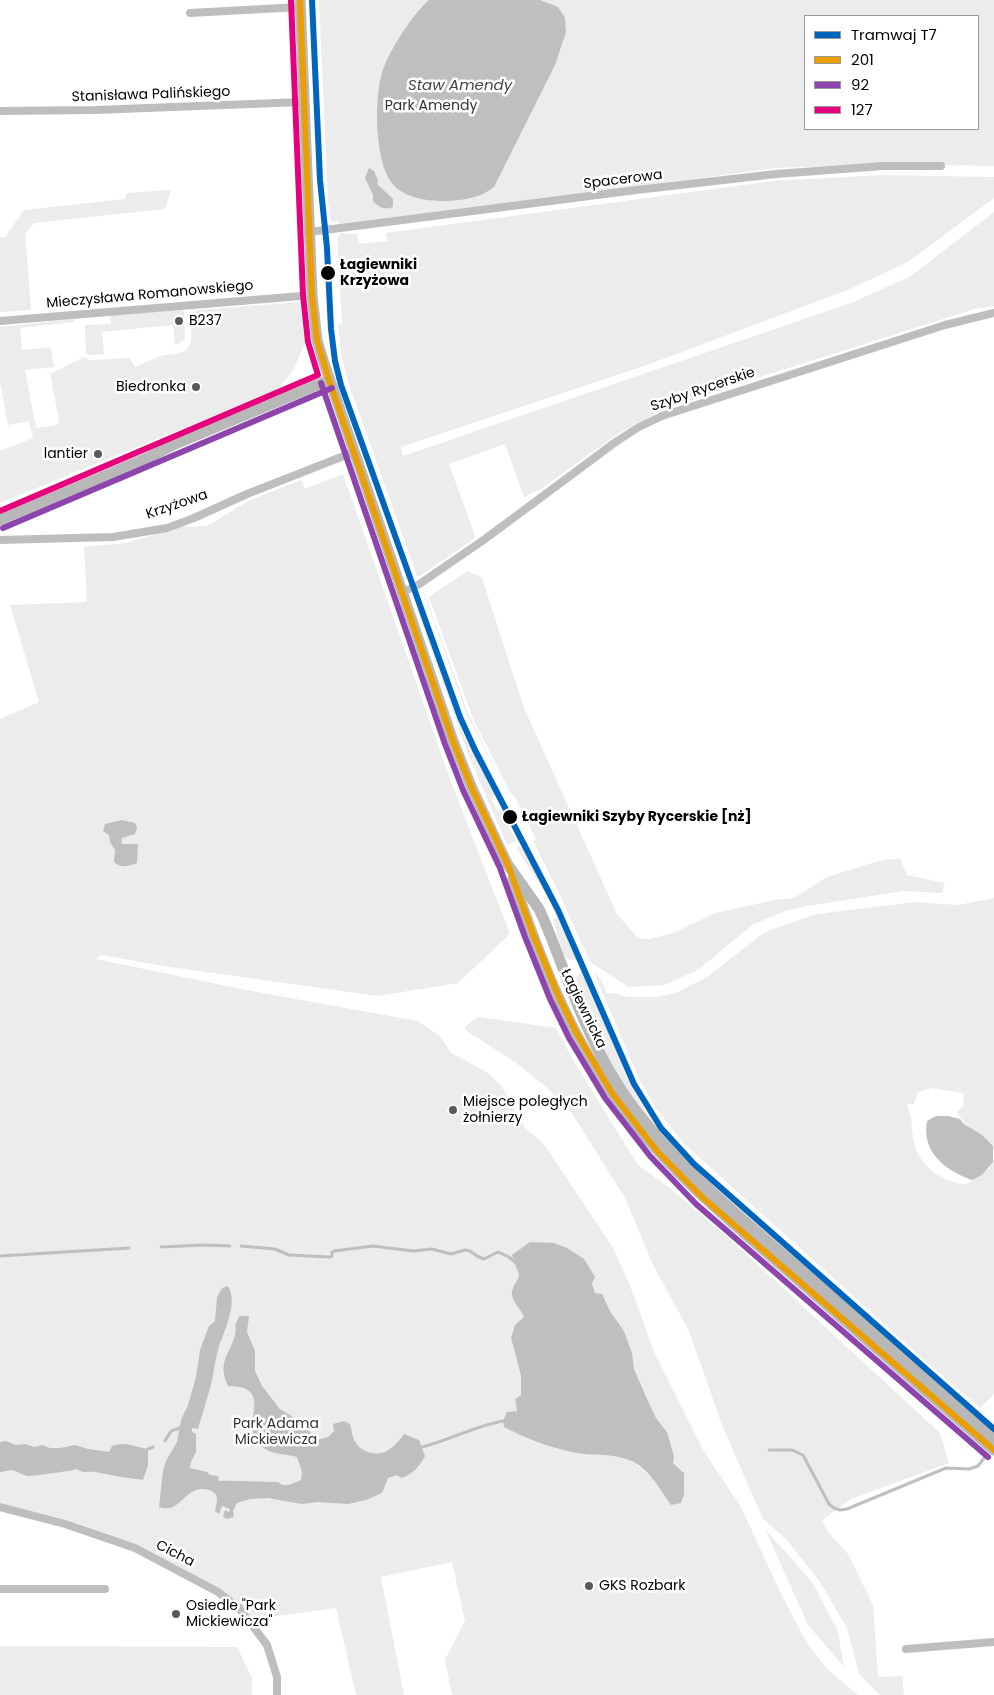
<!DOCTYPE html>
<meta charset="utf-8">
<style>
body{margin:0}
#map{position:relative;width:994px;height:1695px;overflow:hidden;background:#fff;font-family:Poppins,sans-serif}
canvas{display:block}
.legend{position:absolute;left:804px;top:15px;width:175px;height:115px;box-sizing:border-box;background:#fff;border:1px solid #999;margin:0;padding:6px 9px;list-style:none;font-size:15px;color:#000}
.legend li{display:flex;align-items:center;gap:10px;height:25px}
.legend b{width:25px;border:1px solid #999}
</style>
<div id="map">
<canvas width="994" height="1695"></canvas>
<ul class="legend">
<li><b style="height:6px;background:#0065bd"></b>Tramwaj T7</li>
<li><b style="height:6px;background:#eb9e00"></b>201</li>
<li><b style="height:6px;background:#8e44ad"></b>92</li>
<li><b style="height:6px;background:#e5007d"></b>127</li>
</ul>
</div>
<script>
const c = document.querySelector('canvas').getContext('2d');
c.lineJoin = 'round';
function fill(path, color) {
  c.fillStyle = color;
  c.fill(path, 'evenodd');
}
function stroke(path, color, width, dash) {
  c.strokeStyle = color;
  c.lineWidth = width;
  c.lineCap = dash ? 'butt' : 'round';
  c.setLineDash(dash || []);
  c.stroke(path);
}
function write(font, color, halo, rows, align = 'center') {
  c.font = font + ' Poppins,sans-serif';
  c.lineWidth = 5;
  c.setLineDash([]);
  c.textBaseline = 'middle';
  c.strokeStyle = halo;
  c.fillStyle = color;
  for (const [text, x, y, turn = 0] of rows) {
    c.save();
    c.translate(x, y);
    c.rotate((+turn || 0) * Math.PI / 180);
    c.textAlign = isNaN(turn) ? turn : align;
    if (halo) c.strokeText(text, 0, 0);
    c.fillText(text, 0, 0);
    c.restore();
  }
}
fill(new Path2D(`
 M319,0h675v166l-109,-2 -108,4 -438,56 -1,-3 -7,1 -3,-20zM805,16h173v113h-173z
 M882,175l112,2v21l-86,64 -58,27 -203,76 -246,82 2,9 448,-153 60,-27 83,-64v94l-19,3 -240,76 -77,27 -39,21 -77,55 -18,9 -19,-53 -56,20 25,69 1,5 -55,38h-3l-69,-194 -7,-29 -3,-28 4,-1 -5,-88h3l-1,-3 18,1 2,10 28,-3 -1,-8 387,-52z
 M171,190l-6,19 -131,14 -9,11 6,74 -2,2 -29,2v-75h5l19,-27 101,-11 2,-6z
 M300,302l5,40 -12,29 -16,19 -277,113v-52l33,-13 -4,-17 -21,4 -8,-44v-54l73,-8 2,2v1l-55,6 2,22 29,-3v2l3,18 -29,3 11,58 21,-3 2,-5 -9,-46 34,-17 5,3 41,-2 5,9 28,-12 13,-1 9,-3 6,-8 1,-30 6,-3z
 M181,310l3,2 1,26 -3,4 -7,3 -2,-20 -71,7 2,22 -14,1 -4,-2 -1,-28 26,-1 -1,-9z
 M343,474l107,305 60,155 -52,49 -80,13 -208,-29 -69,-12 -5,4 150,31 172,31 22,15 11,17 34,18 16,14 24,43 18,15 70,105 16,35 26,71 48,96 38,57 40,87 26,49 20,26 31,26h-406l-7,-35 20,-39 -13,-59 -71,15 23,118h-48l-20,-87 -81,11 -37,-27 -83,-44 -135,-41v-788l39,-17 -29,-97 77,-3 -3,-55 42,-4 55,-16 26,-1 41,-25 53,-21 4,9zM514,1260l78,23 3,10 7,2 8,16 14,20 8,22 2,16 14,32 8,17 11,14 7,24 -1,7 10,8 -12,34 -16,-25 -21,-18 -12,-5 -44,-4 -23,-5 -48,-36h10l-2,-13 6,-4v-19l-9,-31 3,-20 9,-8c-3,-8 -14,-17 -12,-26 1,-5 6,-11 7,-16z
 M467,571l15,7 42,130 93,206 21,24 11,1 24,-6 42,-20 60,-13 19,-2 33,-21 52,-16 21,-3 7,17 38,8 -3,10 -39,-2 -95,15 -23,5 -33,14 -54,45 -34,15 -35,2 -39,-25 -32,-71 -25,-50 3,-2 -23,-45h-2l-38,-75 -44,-122z
 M424,594h1l43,119 38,78 -40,-78z
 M417,604l46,129 32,63 -4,3 7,13 3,-1 15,30 -9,4 -39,-91 -50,-142z
 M519,846l1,2 2,-1 26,49 29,64h-8l-7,-7 -9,-34 4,-2 -8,-18 -33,-51z
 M994,898v252l-1,-4c-13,-10 -28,-19 -36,-34l7,-7 -1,-12 -31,-5 -14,4 -4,12h-7c6,16 4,27 8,42 5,17 20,30 37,36 6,2 13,4 18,0 10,-7 20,-11 24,-23v235l-14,14 -50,-43 -248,-223 -26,-34 -16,-27 -46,-108 7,6 6,15 7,-1 13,4h28l21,-4 31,-16 58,-45 51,-18 100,-12 42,3z
 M583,971l42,101 13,27 20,30 17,20 17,17 143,126 -106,-88 -73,-73 -57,-81 -25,-69 3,-5z
 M479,1017l77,11 17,32 65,105 32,23 72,62 198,183 9,30 -98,36 -29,21 7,13 19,21 25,51 5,72 24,-1 2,19h-24l-21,-21 -12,-46 -27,-46 -34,-43 -23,-20 -41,-94 -33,-94 -36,-66 -28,-67 -54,-86 -25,-25 -27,-22 -55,-36 6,-7z
 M765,1529l47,53 26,49 6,36 -36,-42z
 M0,1646l237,1 15,31v17h-252z`), '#ececec');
fill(new Path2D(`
 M429,0h111l18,7 7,11 1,14 -11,33 -61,122c-14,11 -29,13 -47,14 -17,1 -45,-3 -56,-19 -16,-22 -17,-83 -9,-109 6,-21 30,-58 47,-73z
 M369,168l5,3 4,9 -1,4 16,15v8c-8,3 -13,1 -20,-6v-6l-8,-17z
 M122,820l13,3 2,5 -2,6 -13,4 -1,5 3,1h14l-1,19c-8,3 -16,6 -23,-1l1,-12 -5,-8 -1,-7 -6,-4 2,-7z
 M936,1116h12l12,3 4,5 18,11 11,11v16l-11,13 -10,5c-26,-9 -51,-28 -45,-59z
 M530,1242l24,1 13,5 17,11 11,18 -3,6 3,10 7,1 8,17 14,20 8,22 2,16 14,32 8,17 11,14 7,24 -1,7 11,10v22l-3,8 -10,2c-11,-16 -20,-33 -37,-43 -18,-9 -38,-6 -57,-9 -26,-5 -50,-14 -73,-26l-1,-6 4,-9 10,-1 -2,-12 6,-4v-19l-10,-38 4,-13 9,-8c-3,-8 -14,-17 -12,-26 1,-5 6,-11 7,-16l-7,-20z
 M228,1286c11,19 -5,45 -10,64 -4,15 -5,31 -10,45 -3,12 -7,22 -10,34l-6,-1v4l4,2v18l-5,10 -1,6 17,4 3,3 8,1 1,5c20,-1 39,1 59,1 7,7 15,1 23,-2l1,-8 -5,-15c-10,-3 -21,-2 -30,-7 -31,-18 1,-49 -21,-61 -5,-3 -12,-2 -18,-3 -11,-24 1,-30 7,-51 1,-4 0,-8 1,-12 1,-2 3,-5 3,-7h10l-2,16 8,19v20l7,15 18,23 18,11 20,20 10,-3 6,-6 -1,-7 11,-3 6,3c2,6 2,14 6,19 7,11 24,14 34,6 6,-4 10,-10 14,-15l15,6 6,16c-5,10 -13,19 -24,22l-4,-3 -9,3 -6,15 -16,7 -18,4 -31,-2 -15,2 -34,-6 -18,1 -13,4 -4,8 1,6 -7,2 -4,-2 2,-7 4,2 1,-3 -8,-3 -3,8 -4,-3c1,-4 2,-8 2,-12 0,-10 -16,-12 -23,-8 -12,5 -17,22 -35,16l4,-37 4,-11 10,-17 4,-22 7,-15 8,-28 4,-27 9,-24 6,-5 2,-24 5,-9z
 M6,1441l10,4 9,-1 9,3 8,-2 8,3h10l15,-3 13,4 21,3 3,-6c16,-5 20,1 36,3v16l-5,15c-16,-2 -32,-5 -48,-8 -8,-1 -10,2 -19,-3 -3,2 -44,7 -48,7 -6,-1 -11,-5 -16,-6 -3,0 -9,2 -12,2v-30z`), '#bfbfbf');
stroke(new Path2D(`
 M241,1246l34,3 14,6 41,2 2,-1v-4l2,-1 39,-5 40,5 19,-2 19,5 14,-4 5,1 7,5 7,3 14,-7 11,5 7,6
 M161,1247l42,-2 27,1
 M0,1256l129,-8
 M165,1441l6,-10 9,-3
 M422,1447c28,-7 53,-21 81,-26
 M148,1449l5,-2
 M769,1450h23l11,5 26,49 5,4 6,2 7,-1 99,-41 23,1 9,-3 7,-9`), '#bfbfbf', 3);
stroke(new Path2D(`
 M190,13l110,-6
 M0,111l95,-1 208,-8
 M309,232l327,-42 140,-16 107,-8h58
 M0,321l301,-25
 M0,540l113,-3 54,-9 27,-10 53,-24 107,-42
 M403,592l15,-7 67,-46 132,-98 22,-14 23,-11 283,-91 49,-12
 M0,1507l65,17 70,24 83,44 21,16 28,37 10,32v18
 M0,1589h105
 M906,1649l88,-7`), '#bebebe', 8);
stroke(new Path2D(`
 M300,0l12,295 5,45 6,20 130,381 18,45 30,65 7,14 31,44 5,11c24,58 41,115 76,168 46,70 112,122 174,176 67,58 133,116 200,173
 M0,520l147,-62 26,-13 156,-65
 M513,879c25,74 54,150 99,214 50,73 117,127 183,184 66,58 133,116 199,173`), '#b8b8b8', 11);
stroke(new Path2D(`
 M300,0l12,295 5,45 12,40 124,361 18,45 37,79 25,69 25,61 19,39 35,59 45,58 45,46 292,253`), '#eb9e00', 6);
stroke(new Path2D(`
 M321,383l124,361 18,46 37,78 25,69 25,62 19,39 36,60 45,58 46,48 292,253
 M3,528c110,-46 219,-94 329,-140`), '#8e44ad', 6);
stroke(new Path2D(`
 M0,511l318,-136 -10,-33 -5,-47 -12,-295`), '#e5007d', 6);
stroke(new Path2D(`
 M312,0l8,180 7,68 4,81 4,32 6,24 119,332 15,33 83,160 76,174 27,44 33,36 300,265`), '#0065bd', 6);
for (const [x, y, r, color] of [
 [328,273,8,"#000"],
 [179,321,5,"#595959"],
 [196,387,5,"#595959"],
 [98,454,5,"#595959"],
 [510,817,8,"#000"],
 [453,1110,5,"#595959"],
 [589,1586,5,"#595959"],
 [176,1614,5,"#595959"]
]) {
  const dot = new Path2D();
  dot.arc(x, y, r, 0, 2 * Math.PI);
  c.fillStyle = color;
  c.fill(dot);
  stroke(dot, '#fff', 2);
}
write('14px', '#000', '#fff', [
 ["Stanisława Palińskiego",151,95,-2],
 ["Spacerowa",623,180,-7],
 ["Mieczysława Romanowskiego",150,295,-5],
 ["Szyby Rycerskie",703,390,-19],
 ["Krzyżowa",177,505,-19],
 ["Łagiewnicka",583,1009,64],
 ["Cicha",175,1554,27]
]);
write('14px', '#333', '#fff', [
 ["Park Amendy",431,106],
 ["Park Adama",276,1424],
 ["Mickiewicza",276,1440]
]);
write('bold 14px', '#000', '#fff', [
 ["Łagiewniki",340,265],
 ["Krzyżowa",340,281],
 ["Łagiewniki Szyby Rycerskie [nż]",522,817]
], 'left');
write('14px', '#000', '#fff', [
 ["B237",189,321],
 ["Biedronka",186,387,"right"],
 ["lantier",88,454,"right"],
 ["Miejsce poległych",463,1102],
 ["żołnierzy",463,1118],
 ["GKS Rozbark",599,1586],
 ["Osiedle \"Park",186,1606],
 ["Mickiewicza\"",186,1622]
], 'left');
write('italic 15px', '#444', '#fff', [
 ["Staw Amendy",460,86]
]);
</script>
